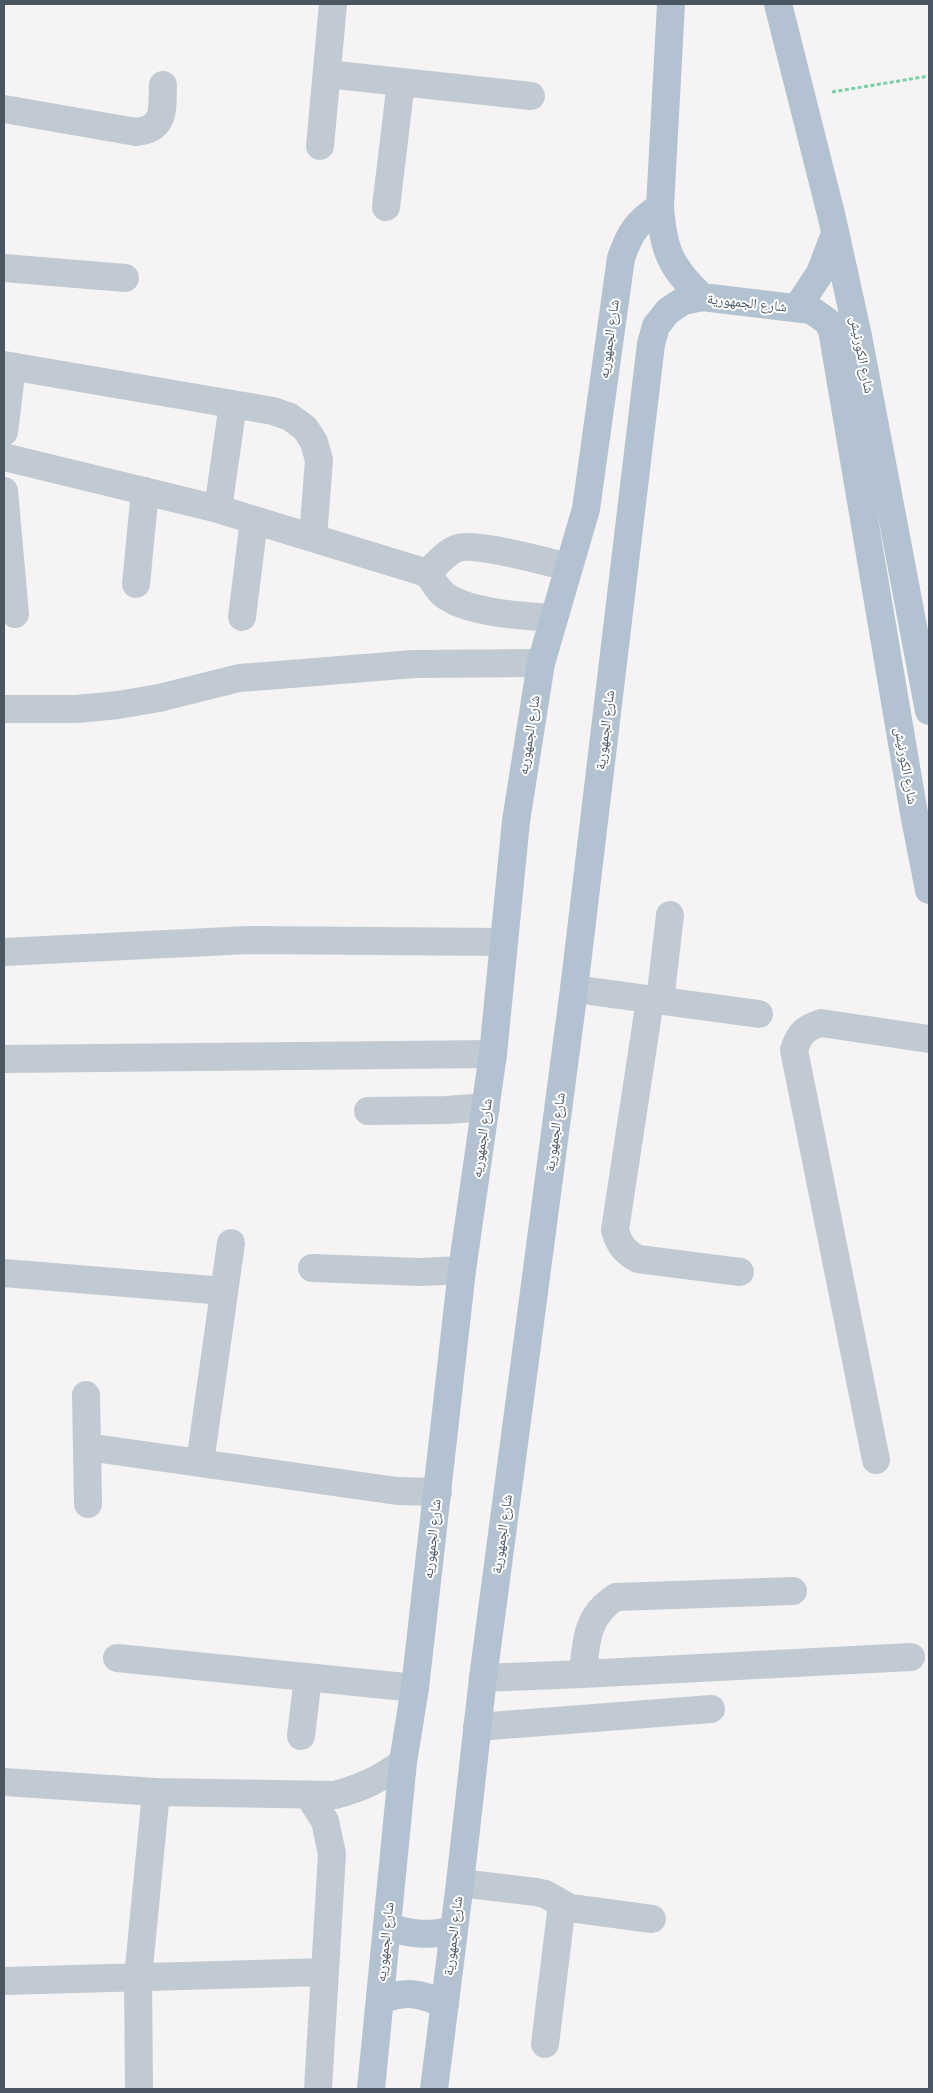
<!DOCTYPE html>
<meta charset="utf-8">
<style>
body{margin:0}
#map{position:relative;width:933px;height:2093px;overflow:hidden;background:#f5f3f3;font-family:Lato,sans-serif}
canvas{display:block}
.frame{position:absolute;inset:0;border:5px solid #4a5661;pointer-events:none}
</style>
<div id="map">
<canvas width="933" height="2093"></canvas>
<div class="frame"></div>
</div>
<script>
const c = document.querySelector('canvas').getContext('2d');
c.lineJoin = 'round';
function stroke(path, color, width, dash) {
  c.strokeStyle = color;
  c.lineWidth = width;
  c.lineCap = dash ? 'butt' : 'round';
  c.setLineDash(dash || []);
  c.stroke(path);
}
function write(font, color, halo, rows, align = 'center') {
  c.font = font + ' Lato,"Noto Naskh Arabic",sans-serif';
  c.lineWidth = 4;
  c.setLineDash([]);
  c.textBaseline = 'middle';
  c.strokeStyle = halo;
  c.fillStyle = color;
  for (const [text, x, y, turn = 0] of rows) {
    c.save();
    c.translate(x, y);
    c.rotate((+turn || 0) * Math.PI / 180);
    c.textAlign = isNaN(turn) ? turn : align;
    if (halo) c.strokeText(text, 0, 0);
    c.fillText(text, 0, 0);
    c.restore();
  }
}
stroke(new Path2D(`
 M832,92l97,-16`), '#7ad0a6', 3, [4, 2.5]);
stroke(new Path2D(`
 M327,74l204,22
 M4,109l132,23c30,-3 26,-23 27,-47
 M320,146l13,-142
 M386,207l15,-125
 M4,268l121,10
 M4,365l269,46 17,6 15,11 9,14 5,18 -6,77
 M4,432l8,-65
 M4,457l214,52 209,64c5,6 9,14 14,19 21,21 83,24 112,26
 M4,491l11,123
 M218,509l15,-105
 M427,573c9,-8 19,-21 31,-25 19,-6 88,14 111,19
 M136,584l9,-93
 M242,617l12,-97
 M4,709h73l41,-4 41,-7 80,-20 27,-2 148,-12 127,-1
 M4,952l245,-12 254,2
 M574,989l185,25
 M650,1000l-35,230c4,15 10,22 23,29l102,13
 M660,1001l10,-86
 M4,1059l489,-5
 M368,1111l78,-1 40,-3
 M312,1268l108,4 42,-2
 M4,1273l220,18
 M86,1395l2,109
 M87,1447l310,44 41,1
 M876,1460l-82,-410c5,-16 11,-22 27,-27l108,16
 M200,1463l31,-220
 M117,1658l298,30
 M583,1674c3,-32 3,-58 33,-77l177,-6
 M483,1678l100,-4 328,-17
 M477,1727l234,-18
 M301,1736l7,-59
 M4,1782l152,10 179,3c26,-7 46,-16 68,-33
 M309,1796l16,25 7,33 -14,235
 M460,1883l76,9 9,2 25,14 82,11
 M4,1981l321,-9
 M545,2044l17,-140
 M139,2089l-1,-111 18,-186`), '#c1cad2', 28);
stroke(new Path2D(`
 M671,4l-11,203c3,43 11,61 42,90
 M778,4l54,214 26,118 71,375
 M797,308l23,-35 15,-39
 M387,1926c23,9 43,10 67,4
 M380,2000c26,-9 40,-8 65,5
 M371,2089l32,-327 12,-74 47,-418 31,-216 23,-233 25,-158 45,-154 35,-251c9,-26 16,-36 39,-51
 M434,2089l26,-206 23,-205 91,-689 77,-645 5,-18 12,-15 15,-10 19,-4 109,13 16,11 5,9 81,478 16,82`), '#b3c2d1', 28);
write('14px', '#4a5661', '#fff', [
 ["شارع الجمهورية",747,303,6],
 ["شارع الجمهوريه",609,339,-82],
 ["شارع الكورنيش",862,355,79],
 ["شارع الجمهورية",605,730,-83],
 ["شارع الجمهوريه",529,735,-81],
 ["شارع الكورنيش",906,766,80],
 ["شارع الجمهورية",555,1132,-82],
 ["شارع الجمهوريه",482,1138,-82],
 ["شارع الجمهورية",502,1534,-82],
 ["شارع الجمهوريه",432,1539,-84],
 ["شارع الجمهورية",453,1936,-83],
 ["شارع الجمهوريه",385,1942,-84]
]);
</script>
